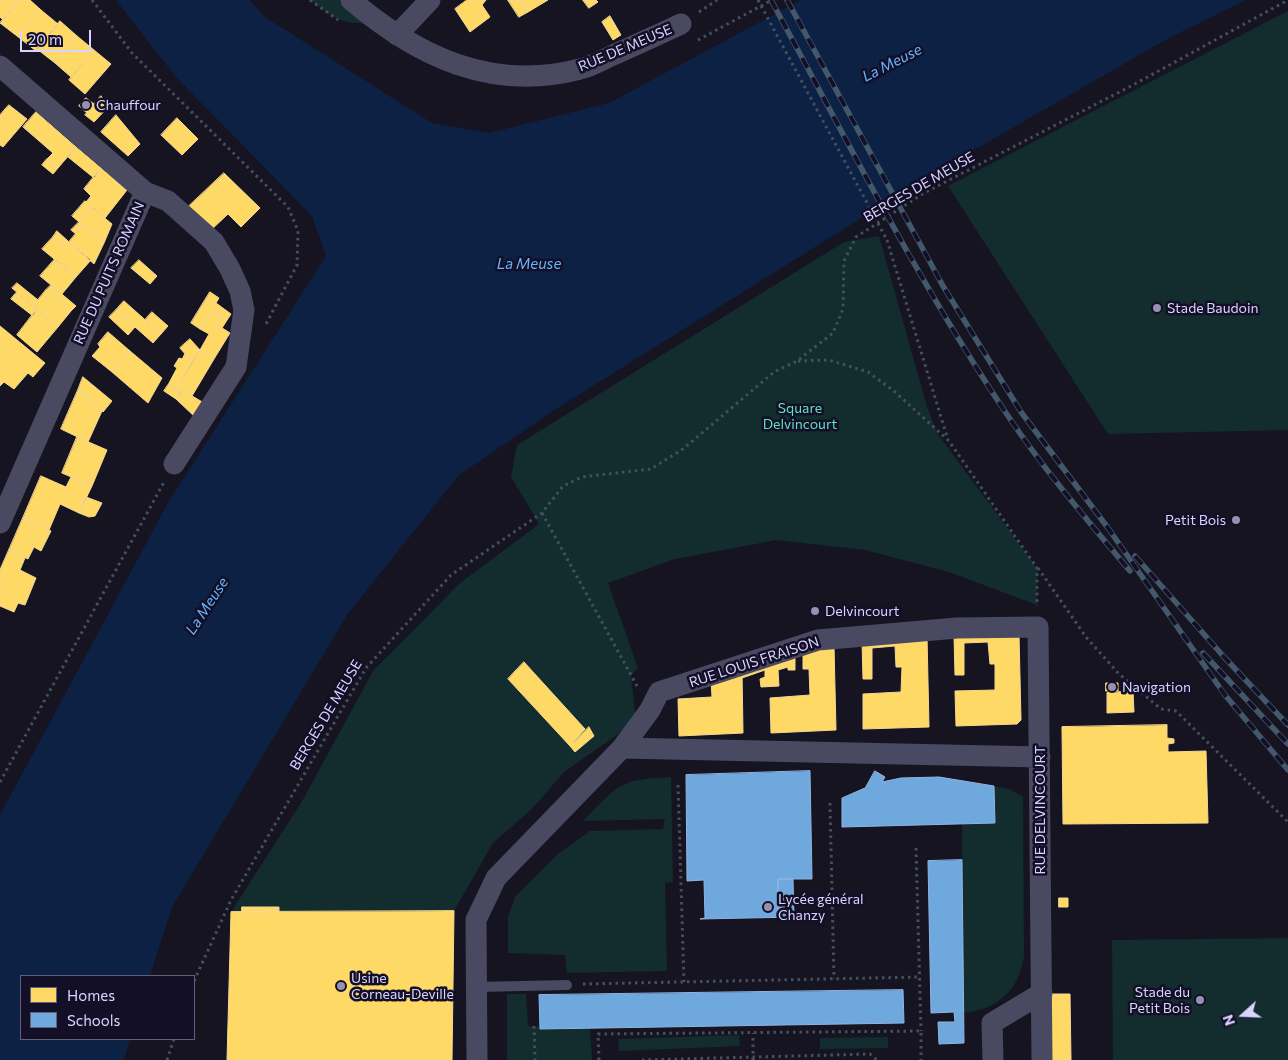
<!DOCTYPE html>
<meta charset="utf-8">
<style>
body{margin:0}
#map{position:relative;width:1288px;height:1060px;overflow:hidden;background:#161421;font-family:Commissioner,sans-serif}
canvas{display:block}
.legend{position:absolute;left:20px;top:975px;width:175px;height:65px;box-sizing:border-box;background:#130f26;border:1px solid #625e7d;margin:0;padding:6px 9px;list-style:none;font-size:15px;color:#d9d4ff}
.legend li{display:flex;align-items:center;gap:10px;height:25px}
.legend b{width:25px;border:1px solid #625e7d}
.north{position:absolute;left:1218px;top:990px;width:50px;height:50px;-webkit-text-stroke:4px #130f26;paint-order:stroke;rotate:250deg;font-size:14px;font-weight:700;line-height:20px;text-align:center;color:#d9d4ff}
.north::after{content:'';display:block;margin:auto;width:18px;height:22px;background:#d9d4ff;clip-path:polygon(50% 0,100% 100%,50% 72%,0 100%)}
.scale{position:absolute;left:20px;top:30px;width:71px;height:22px;box-sizing:border-box;border:2px solid #d9d4ff;border-top:0;padding-left:6px;font-size:15px;line-height:18px;white-space:nowrap;color:#d9d4ff;-webkit-text-stroke:4px #130f26;paint-order:stroke}
</style>
<div id="map">
<canvas width="1288" height="1060"></canvas>
<ul class="legend">
<li><b style="height:14px;background:#ffd966"></b>Homes</li>
<li><b style="height:14px;background:#6fa8dc"></b>Schools</li>
</ul>
<div class="north">N</div>
<div class="scale">20 m</div>
</div>
<script>
const c = document.querySelector('canvas').getContext('2d');
c.lineJoin = 'round';
function fill(path, color) {
  c.fillStyle = color;
  c.fill(path, 'evenodd');
}
function stroke(path, color, width, dash) {
  c.strokeStyle = color;
  c.lineWidth = width;
  c.lineCap = dash ? 'butt' : 'round';
  c.setLineDash(dash || []);
  c.stroke(path);
}
function write(font, color, halo, rows, align = 'center') {
  c.font = font + ' Commissioner,sans-serif';
  c.lineWidth = 5;
  c.setLineDash([]);
  c.textBaseline = 'middle';
  c.strokeStyle = halo;
  c.fillStyle = color;
  for (const [text, x, y, turn = 0] of rows) {
    c.save();
    c.translate(x, y);
    c.rotate((+turn || 0) * Math.PI / 180);
    c.textAlign = isNaN(turn) ? turn : align;
    if (halo) c.strokeText(text, 0, 0);
    c.fillText(text, 0, 0);
    c.restore();
  }
}
fill(new Path2D(`
 M310,0h41l28,24c-37,-1 -40,-1 -69,-24z
 M1288,11v419l-180,4 -160,-248z
 M879,236l47,167 11,30 100,135v37l-88,-33 -84,-22 -88,-10 -102,19 -67,24 30,85 -7,8 5,46 -72,50 -32,37 -39,34 -39,68 -175,1 -37,-4v4h-11l70,-109 72,-132 87,-88 79,-59 -28,-47 6,-32 327,-203z
 M671,777l2,105 -8,1 2,88 -100,2 -2,-18 -57,-2v-36l7,-20 43,-43 32,-23 73,-2 2,-10 -82,2c35,-36 36,-42 88,-44z
 M994,786l15,3 14,8 1,160c-5,33 -27,53 -61,56l-1,-189 33,-1z
 M1288,938v122h-175l-1,-120z
 M507,994h19l2,32 62,2 2,32h-85z
 M739,1035l1,11 -121,5 -1,-12z
 M888,1037v11l-68,1v-11z`), '#132c2d');
fill(new Path2D(`
 M116,0h134l15,17 167,106 57,10 120,-30 192,-103h445l-77,38 -242,139 -371,232 -97,66 -112,140 -175,292 -22,69h-129v63h109l-6,21h-124v-245l169,-314 157,-245 -14,-40 -137,-140z`), '#0d2144');
const homes = new Path2D(`
 M0,0h19l-16,20 -3,-3z
 M19,0h11l11,10 -24,26 -17,-13z
 M467,0h19l-4,5 8,12 -20,15 -15,-23z
 M508,0h13l7,12 -9,5z
 M521,0h27l-20,12z
 M583,0h13l2,2 -9,6z
 M41,10l17,14 -22,27 -19,-15z
 M610,16l11,19 -8,5 -11,-18z
 M60,21l17,15 -22,27 -18,-14z
 M77,36l17,14 -23,27 -16,-14z
 M94,50l17,14 -26,30 -16,-14z
 M101,96l8,10 -15,16 -9,-7z
 M86,98l8,6 -7,9 -8,-7z
 M9,105l18,14 -24,28 -3,-2v-30z
 M36,112l40,35 -18,21 -11,-9 6,-6 -30,-26z
 M116,115l24,29 -12,12 -27,-24z
 M177,118l21,21 -16,16 -21,-20z
 M76,147l25,21 -7,10 -26,-21z
 M47,159l11,9 -5,6 -11,-9z
 M101,168l26,22 -22,28 -19,-16 5,-6 -7,-7z
 M224,173l36,35 -19,19 -13,-13 -18,17 -23,-23z
 M85,201l6,6 -12,15 -7,-6z
 M91,207l21,17 -8,19 -25,-21z
 M79,222l4,3 -7,9 -5,-4z
 M83,225l21,18 -10,21 -25,-22z
 M57,231l12,11 -4,5 -12,-10z
 M53,237l12,10 4,-5 22,18 -15,17 -34,-28z
 M55,259l21,18 -14,17 -22,-18z
 M139,260l18,16 -7,8 -19,-16z
 M17,283l21,17 -5,6 -21,-18z
 M51,285l25,21 -5,5 -25,-21z
 M46,290l25,21 -13,16 -25,-21z
 M17,292l20,17 -4,7 -22,-17z
 M210,292l9,6 -3,5 15,11 -9,14 -6,-4 5,-9 -8,-5 -13,19 -9,-6z
 M124,301l37,33 -8,9 -37,-33z
 M37,309l21,18 -21,25 -20,-17z
 M116,310l19,17 -7,8 -19,-18z
 M213,310l8,5 -5,9 14,9 -16,26 -14,-9 9,-16 -9,-5z
 M152,312l16,14 -7,8 -16,-14z
 M0,326l45,37 -12,14 -5,-4 -14,16 -10,-7 -4,4z
 M108,332l22,19 -18,21 -20,-16 8,-9 -2,-3z
 M190,339l10,11 -8,12 -12,-14z
 M200,350l14,9 -22,37 -10,-6 -2,2 -4,-3z
 M130,351l32,27 -14,25 -36,-31z
 M185,354l7,8 -16,27 -8,-4 9,-17 -3,-2 5,-8 3,1z
 M83,377l29,24 -9,11 -25,-22z
 M168,385l12,7 -4,7 -12,-8z
 M78,390l24,21 -14,31 -27,-13z
 M182,390l22,13 -9,14 -19,-18z
 M77,437l30,13 -15,36 -30,-13z
 M41,476l25,11 5,-10 21,9 -13,27 -19,-9 -11,26 -26,-12z
 M86,497l16,6 -7,13 -6,1 -10,-4z
 M23,518l28,13 -10,20 -7,-4 -6,12 -19,-9z
 M9,550l16,8 -5,12 16,8 -11,27 -7,-2 -4,9 -14,-6v-36z
 M1019,634l2,86 -4,4 -61,2 -1,-35 40,-1v-26h-5l-2,-22 -24,1v32h-9l-1,-39z
 M927,636l2,91 -66,2v-35l38,-2 1,-25h-6l-1,-21 -23,2v31h-9l-1,-38z
 M834,646l2,84 -65,3 -1,-35 40,-3 -1,-26h-6v-17z
 M795,654v16h-7v-3l-10,3 1,16 -18,1 -1,-8 5,-2v-7l-23,8v-8z
 M524,662l61,67 -15,17 -62,-67z
 M742,670l1,63 -64,3 -1,-37 34,-2 -1,-16z
 M1106,683h12v8h-12z
 M1133,691l1,21 -27,1v-20z
 M1167,725v13l7,1v4l-6,1v8l38,-1 2,72 -145,1 -1,-97z
 M589,727l5,9 -19,16 -5,-6z
 M1059,898h9v9h-9z
 M242,907h37v5h-37z
 M454,911l-2,149h-225l4,-148z
 M1049,994h21l1,66h-21z`);
fill(homes, '#ffd966');
stroke(homes, '#f4d894', 1);
const schools = new Path2D(`
 M810,771l2,108h-34v38h19l-97,2 5,-1 -1,-38 -17,1 -1,-106z
 M875,771l10,6 -3,5 19,-4 38,-1 55,9 1,37 -153,4v-29l23,-10z
 M962,860l2,183 -25,1 -1,-22h17l-1,-10 -23,1 -3,-152z
 M778,879h15l1,38h-16z
 M903,990l1,33 -364,6 -1,-34z`);
fill(schools, '#6fa8dc');
stroke(schools, '#8fb5e6', 1);
stroke(new Path2D(`
 M92,0l40,53 156,154 10,24 -1,34 -32,61
 M310,0l28,20
 M699,12l18,-12
 M698,40l74,-40
 M887,240l61,200
 M798,361l31,-1 39,12 26,19 55,50 88,127v38
 M542,513l95,173
 M1038,568l48,69 33,37 42,35 15,2 112,111
 M0,782l164,-300
 M678,785l6,197
 M830,803l4,176
 M916,848l5,183
 M194,981l37,-81 135,-232 85,-93 91,-62 21,-27 19,-9 69,-8 32,-20 91,-77 23,-11 36,-28 10,-24 1,-48 12,-24 68,-44 209,-108 155,-85
 M583,984l337,-7
 M534,1026l1,34
 M167,1060l7,-21
 M599,1060l-1,-26 323,-3v29
 M642,1060l228,-6 7,6
 M753,1060v-27`), '#44505f', 3, [2.5, 4]);
stroke(new Path2D(`
 M477,987l90,-2`), '#4a4962', 10);
stroke(new Path2D(`
 M351,0c67,57 141,92 229,69 11,-2 22,-9 31,-13 24,-11 47,-21 70,-32
 M397,35l33,-35
 M0,66l145,126 23,9 46,41 16,27 10,22 4,19 -8,57 -62,97
 M0,523l145,-331
 M622,748l28,-38 9,-18 159,-52 139,-12 81,-1 4,433
 M477,1060l-1,-140 20,-42 126,-130 418,9
 M993,1060l-1,-37 50,-30`), '#4a4962', 21);
const rail = new Path2D(`
 M771,0c76,140 148,284 237,416 37,55 80,105 122,155
 M787,0l156,286 78,126 87,116 117,167 63,75
 M1135,556l89,101 64,68
 M1203,653l85,91`);
stroke(rail, '#43596b', 5.5);
stroke(rail, '#130f26', 4, [11]);
stroke(new Path2D(`
 M758,0l129,240`), '#44505f', 3, [2.5, 4]);
for (const [x, y, r, color] of [
 [86,105,5,"#9591b1"],
 [1157,308,5,"#9591b1"],
 [1236,520,5,"#9591b1"],
 [815,611,5,"#9591b1"],
 [1112,687,5,"#9591b1"],
 [768,907,5,"#9591b1"],
 [341,986,5,"#9591b1"],
 [1200,1000,5,"#9591b1"]
]) {
  const dot = new Path2D();
  dot.arc(x, y, r, 0, 2 * Math.PI);
  c.fillStyle = color;
  c.fill(dot);
  stroke(dot, '#130f26', 2);
}
write('14px', '#d9d4ff', '#130f26', [
 ["RUE DE MEUSE",625,48,-23],
 ["BERGES DE MEUSE",919,187,-30],
 ["RUE DU PUITS ROMAIN",109,273,-66],
 ["RUE LOUIS FRAISON",754,662,-18],
 ["BERGES DE MEUSE",326,715,-59],
 ["RUE DELVINCOURT",1040,810,-90]
]);
write('14px', '#d9d4ff', '#130f26', [
 ["Chauffour",96,105],
 ["Stade Baudoin",1167,308],
 ["Petit Bois",1226,520,"right"],
 ["Delvincourt",825,611],
 ["Navigation",1122,687],
 ["Lycée général",778,899],
 ["Chanzy",778,915],
 ["Usine",351,978],
 ["Corneau-Deville",351,994],
 ["Stade du",1190,992,"right"],
 ["Petit Bois",1190,1008,"right"]
], 'left');
write('14px', '#5fe0c0', '#130f26', [
 ["Square",800,408],
 ["Delvincourt",800,424]
]);
write('italic 15px', '#62b6ff', '#130f26', [
 ["La Meuse",892,63,-27],
 ["La Meuse",529,264],
 ["La Meuse",207,606,-57]
]);
</script>
